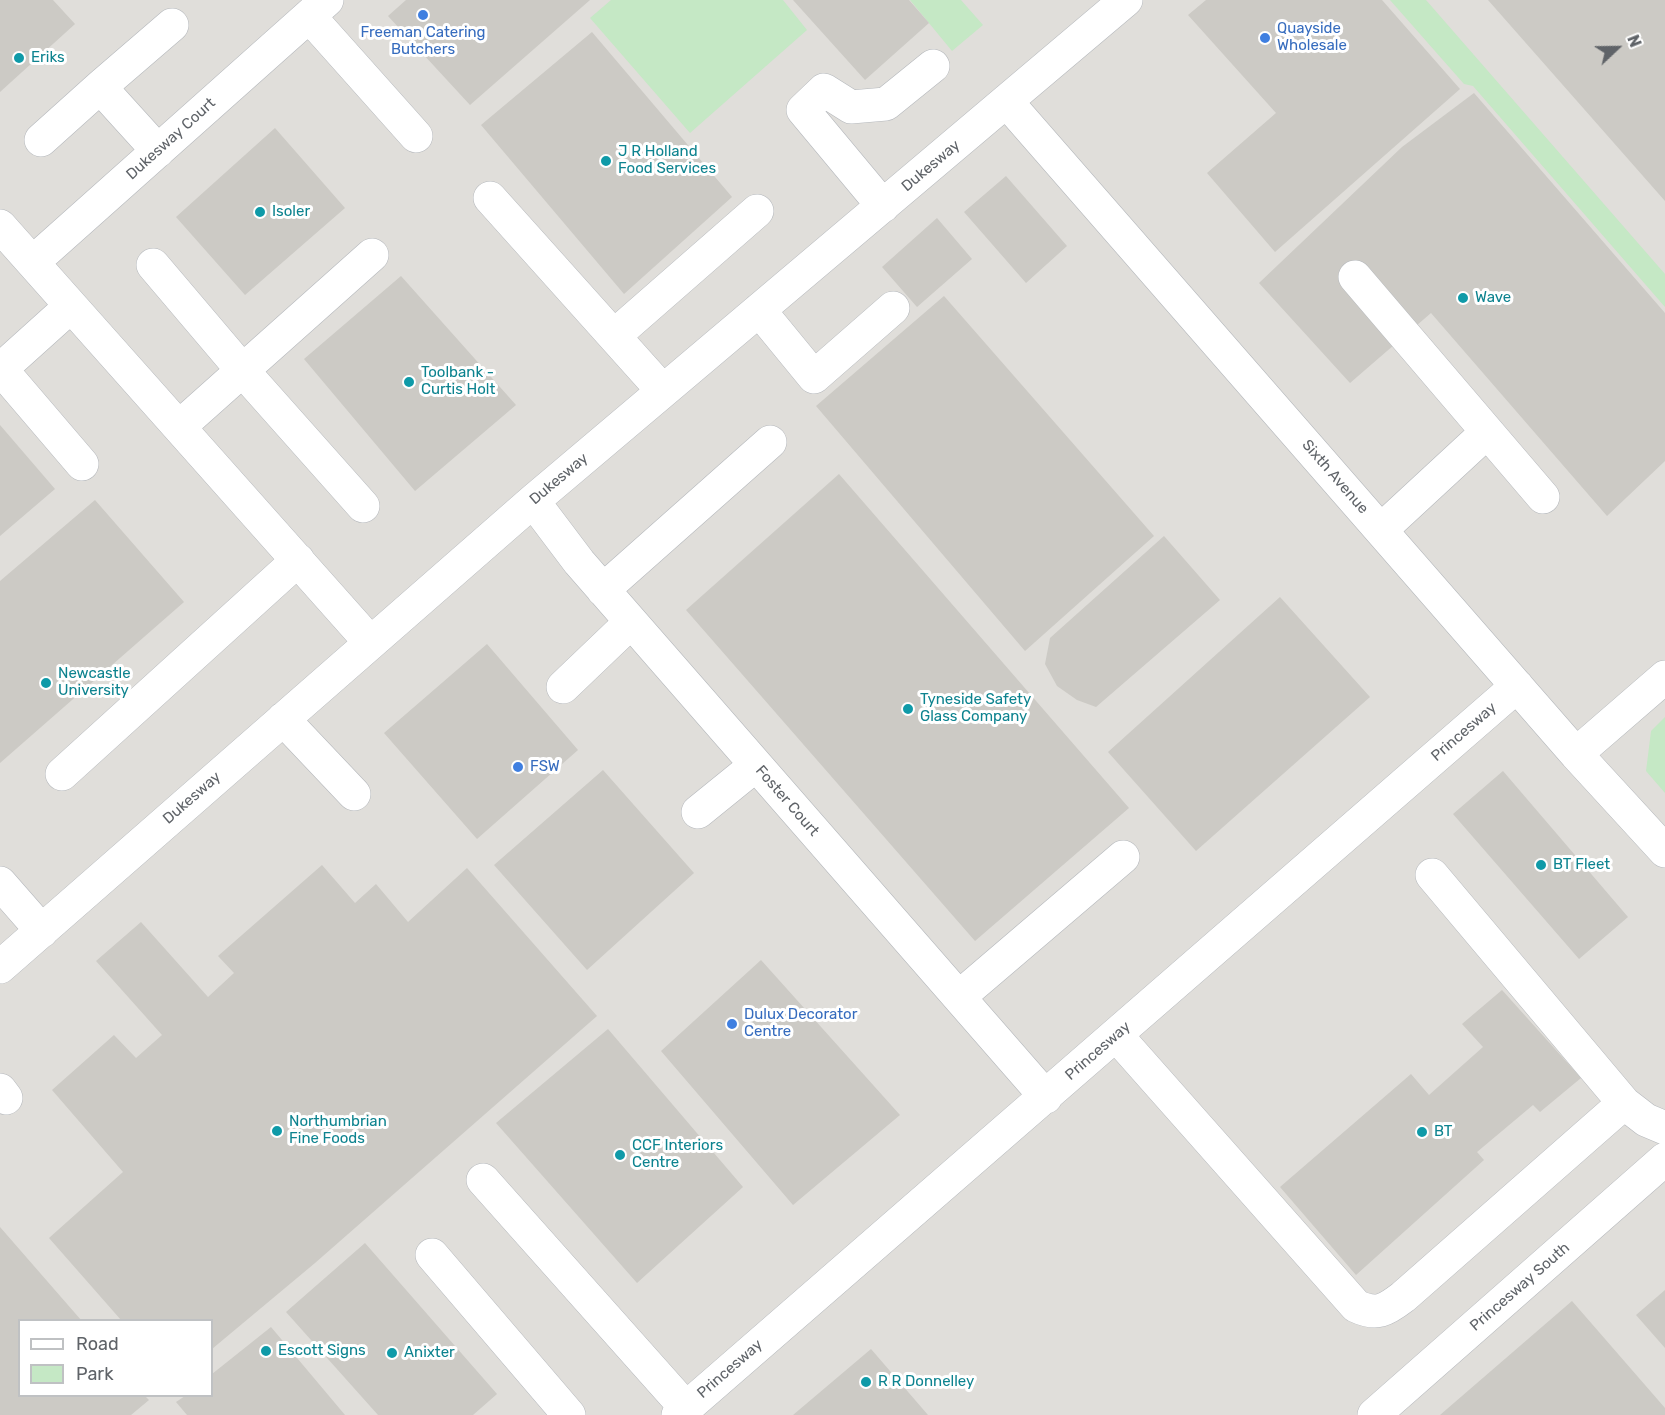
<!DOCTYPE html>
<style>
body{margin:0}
#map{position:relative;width:1665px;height:1415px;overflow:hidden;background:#f1efe8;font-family:Rubik,sans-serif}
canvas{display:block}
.legend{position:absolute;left:18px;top:1319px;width:195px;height:78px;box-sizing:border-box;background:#fff;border:2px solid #bfc1c3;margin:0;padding:8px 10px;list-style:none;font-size:18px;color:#5f6368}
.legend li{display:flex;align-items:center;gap:12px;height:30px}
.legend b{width:30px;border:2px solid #bfc1c3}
.north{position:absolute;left:1587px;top:18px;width:60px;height:60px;-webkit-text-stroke:4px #fff;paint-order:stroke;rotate:68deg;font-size:16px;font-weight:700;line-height:24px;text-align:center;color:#5f6368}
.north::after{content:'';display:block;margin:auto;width:21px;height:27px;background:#5f6368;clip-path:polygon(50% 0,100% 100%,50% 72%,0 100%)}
</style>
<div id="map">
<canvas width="1665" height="1415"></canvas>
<ul class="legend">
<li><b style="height:8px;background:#fff"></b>Road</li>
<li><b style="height:16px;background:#c5e8c5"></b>Park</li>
</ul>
<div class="north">N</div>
</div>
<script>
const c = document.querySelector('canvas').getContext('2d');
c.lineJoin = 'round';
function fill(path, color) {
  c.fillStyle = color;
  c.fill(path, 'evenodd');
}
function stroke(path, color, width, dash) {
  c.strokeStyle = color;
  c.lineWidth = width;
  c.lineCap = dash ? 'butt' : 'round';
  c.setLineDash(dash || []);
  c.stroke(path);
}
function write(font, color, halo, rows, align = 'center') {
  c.font = font + ' Rubik,sans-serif';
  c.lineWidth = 6;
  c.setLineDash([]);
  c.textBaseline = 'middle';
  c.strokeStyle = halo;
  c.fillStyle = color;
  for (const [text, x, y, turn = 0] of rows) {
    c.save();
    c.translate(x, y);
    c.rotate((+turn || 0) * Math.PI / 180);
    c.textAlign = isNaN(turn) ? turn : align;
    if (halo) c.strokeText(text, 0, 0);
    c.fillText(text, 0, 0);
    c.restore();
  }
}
fill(new Path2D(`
 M0,0h1665v1415h-1665zM20,1320h192v76h-192z`), '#e0deda');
fill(new Path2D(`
 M611,0h172l24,30 -117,103 -100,-115z
 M910,0h51l22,25 -31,26z
 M1390,0h36l239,274v33l-192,-221 -9,-2z
 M1665,717v76l-19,-22 5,-40z`), '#c5e8c5');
fill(new Path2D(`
 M0,0h53l22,24 -75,68z
 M406,0h184l-120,105 -82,-89z
 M793,0h116l20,23 -64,57z
 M1206,0h176l78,89 -185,163 -68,-79 69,-60 -88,-98z
 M1488,0h177v201z
 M592,32l140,165 -108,97 -143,-169z
 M1474,93l191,220v148l-58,55 -176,-203 -81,70 -91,-100 143,-136z
 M275,128l70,80 -100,87 -69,-78z
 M1006,176l61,70 -41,37 -62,-71z
 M937,218l35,41 -55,48 -35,-40z
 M401,276l115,129 -101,86 -111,-132z
 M944,296l210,240 -129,115 -209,-245z
 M0,425l55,64 -55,47z
 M839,474l290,334 -154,133 -289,-331z
 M95,500l89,102 -184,161v-182z
 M1164,536l56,64 -124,107 -19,-7 -20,-14 -12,-22 5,-26z
 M1280,597l90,100 -174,154 -88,-99z
 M487,644l91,106 -101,89 -93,-106z
 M603,770l91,103 -107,97 -93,-105z
 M1503,771l125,146 -49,42 -126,-145z
 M322,865l33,38 21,-19 32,38 59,-54 130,148 -282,247 -103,86v-29h-91l-72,-82 74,-66 -71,-82 62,-55 22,23 26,-23 -66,-74 45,-39 67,75 26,-24 -16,-17z
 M761,960l139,155 -107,90 -132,-154z
 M1502,990l79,88 -41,34 -7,-7 -56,47 7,8 -128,115 -76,-88 131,-113 18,21 54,-48 -21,-23z
 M608,1029l135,158 -106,96 -141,-160z
 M0,1227l81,93h-61v76h125l4,4 -18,15h-131z
 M365,1243l132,151 -24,21h-95l-92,-103z
 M1665,1290v58l-29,-33z
 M1572,1301l93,107v7h-225z
 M271,1327l74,88h-158l-11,-13 9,-6h27v-22z
 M871,1349l57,66h-135z`), '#cccac5');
const minor = new Path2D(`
 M309,16l107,120
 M100,87l72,-62
 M1007,102l569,652 89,97
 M41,140l59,-53 58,64
 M490,198l173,193
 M883,206l-80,-96 21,-20 27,17 35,-3 47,-38
 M0,226l370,416
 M33,262l294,-262
 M153,265l90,106 120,135
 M1355,277l188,220
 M759,310l55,67 79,-69
 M614,336l143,-125
 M0,368l82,96
 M1,369l70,-63
 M179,427l193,-172
 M533,501l46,61 467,535
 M1381,530l106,-98
 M603,590l167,-148
 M563,687l68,-65
 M283,719l71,75
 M1576,754l89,-77
 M62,774l236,-214
 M698,812l58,-47
 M1432,875l192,228 22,17 19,8
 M0,883l42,48
 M0,967l533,-466 593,-501
 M959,997l164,-140
 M1116,1035l240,271c21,10 30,4 47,-9l221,-194
 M0,1090l6,8
 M483,1180l203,228
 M432,1255l137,160
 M678,1415l839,-729
 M1374,1415l291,-256`);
stroke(minor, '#b5b8bc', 34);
stroke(minor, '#fff', 33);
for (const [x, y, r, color] of [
 [423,15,6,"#3f7fe0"],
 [1265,38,6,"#3f7fe0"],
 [19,58,6,"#0f9aa8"],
 [606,161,6,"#0f9aa8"],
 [260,212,6,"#0f9aa8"],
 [1463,298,6,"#0f9aa8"],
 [409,382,6,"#0f9aa8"],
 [46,683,6,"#0f9aa8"],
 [908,709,6,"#0f9aa8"],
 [518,767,6,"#3f7fe0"],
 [1541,865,6,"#0f9aa8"],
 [732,1024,6,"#3f7fe0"],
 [277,1131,6,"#0f9aa8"],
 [1422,1132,6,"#0f9aa8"],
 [620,1155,6,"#0f9aa8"],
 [266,1351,6,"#0f9aa8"],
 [392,1353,6,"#0f9aa8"],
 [866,1382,6,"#0f9aa8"]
]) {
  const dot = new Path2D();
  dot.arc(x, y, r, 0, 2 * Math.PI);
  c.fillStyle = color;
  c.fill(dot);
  stroke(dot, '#fff', 2);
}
write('15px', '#366cbe', '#fff', [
 ["Quayside",1277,29],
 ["Wholesale",1277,46],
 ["Freeman Catering",423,33,"center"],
 ["Butchers",423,50,"center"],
 ["FSW",530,767],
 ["Dulux Decorator",744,1015],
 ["Centre",744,1032]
], 'left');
write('15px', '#0d838f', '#fff', [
 ["Eriks",31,58],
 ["J R Holland",618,152],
 ["Food Services",618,169],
 ["Isoler",272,212],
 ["Wave",1475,298],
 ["Toolbank -",421,373],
 ["Curtis Holt",421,390],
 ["Newcastle",58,674],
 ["University",58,691],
 ["Tyneside Safety",920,700],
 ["Glass Company",920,717],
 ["BT Fleet",1553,865],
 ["Northumbrian",289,1122],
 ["Fine Foods",289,1139],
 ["BT",1434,1132],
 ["CCF Interiors",632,1146],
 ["Centre",632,1163],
 ["Escott Signs",278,1351],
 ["Anixter",404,1353],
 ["R R Donnelley",878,1382]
], 'left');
write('15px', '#5f6368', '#fff', [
 ["Dukesway Court",171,139,-42],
 ["Dukesway",931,166,-40],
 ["Sixth Avenue",1335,477,49],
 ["Dukesway",559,479,-40],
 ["Princesway",1464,732,-41],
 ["Dukesway",192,798,-41],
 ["Foster Court",787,801,49],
 ["Princesway",1098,1051,-41],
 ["Princesway South",1520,1287,-41],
 ["Princesway",730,1369,-41]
]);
</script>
